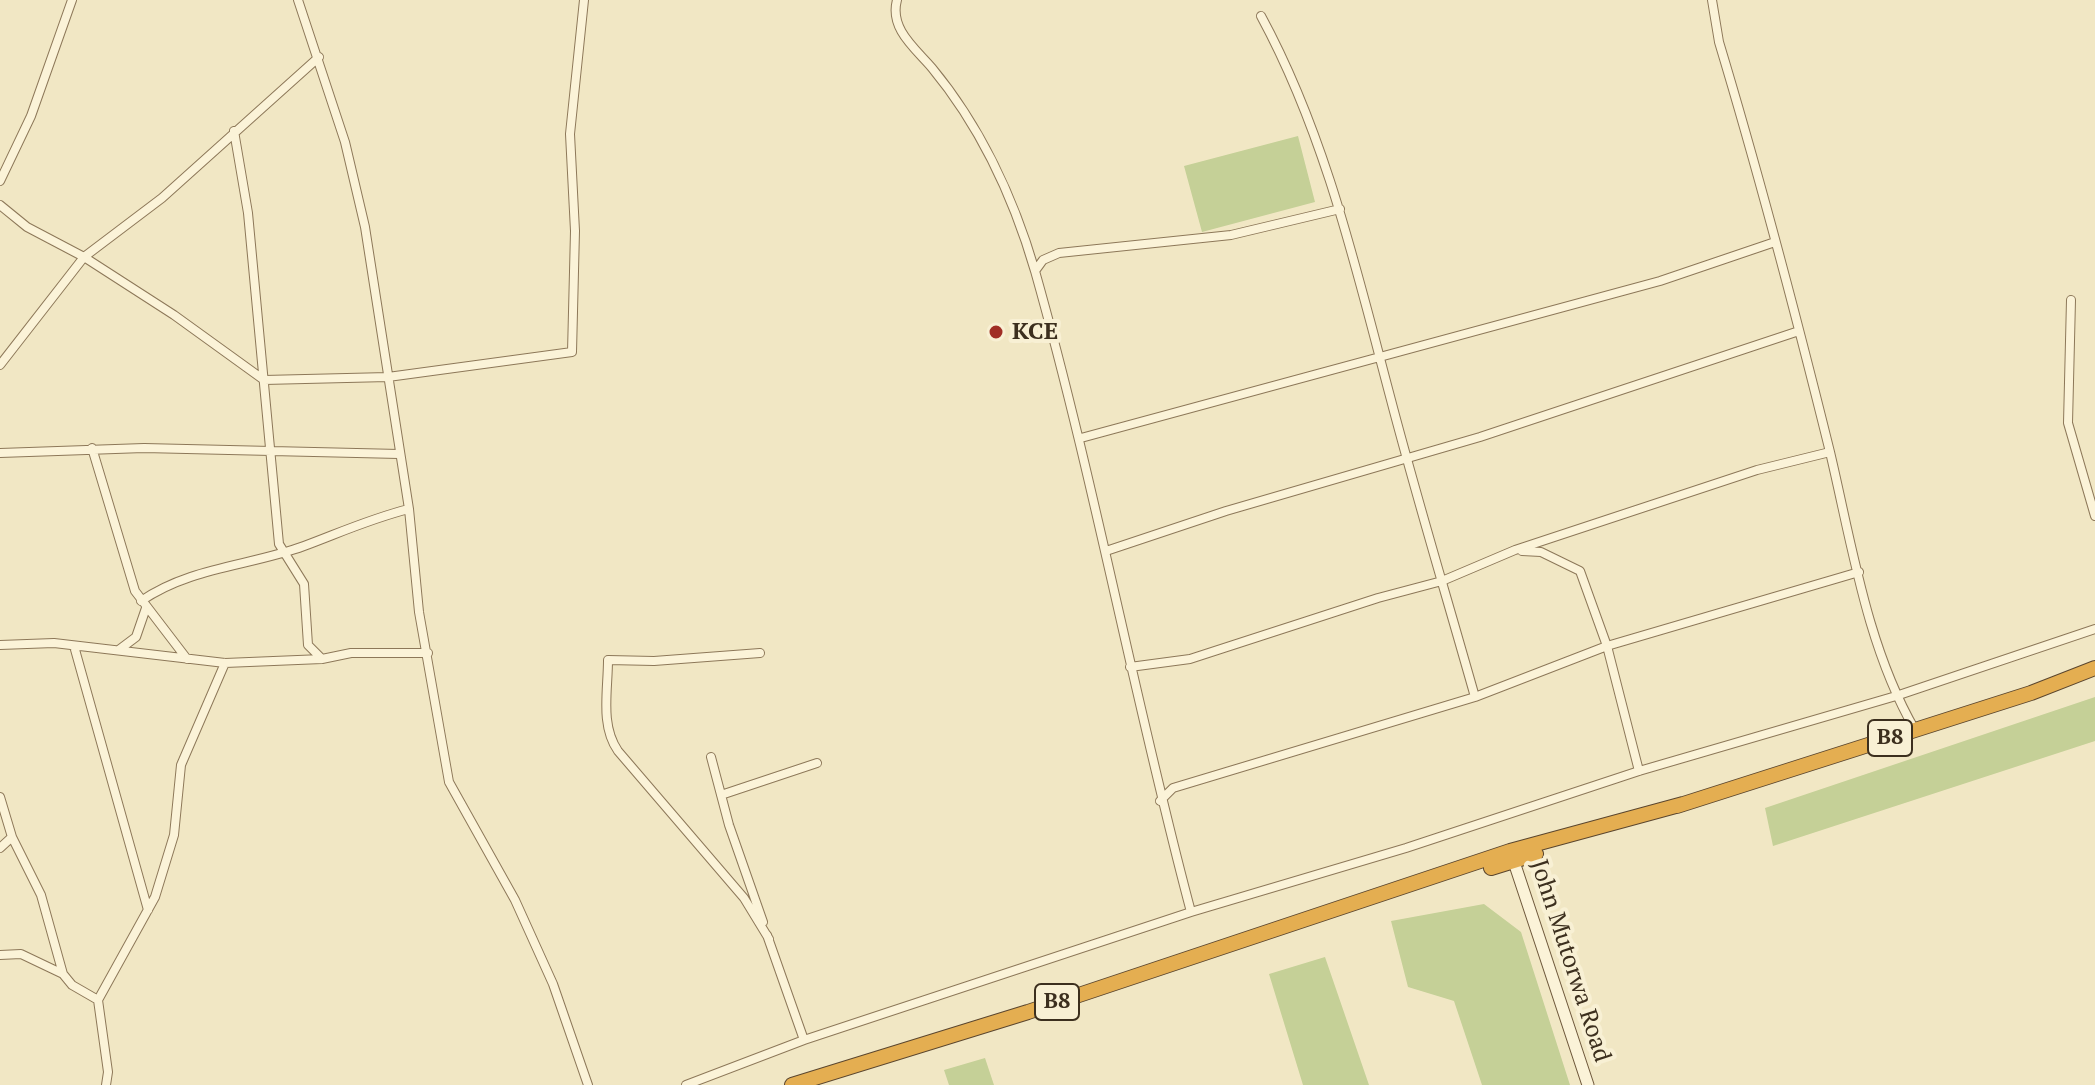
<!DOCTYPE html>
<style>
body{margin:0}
canvas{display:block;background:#f1e7c4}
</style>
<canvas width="2095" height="1085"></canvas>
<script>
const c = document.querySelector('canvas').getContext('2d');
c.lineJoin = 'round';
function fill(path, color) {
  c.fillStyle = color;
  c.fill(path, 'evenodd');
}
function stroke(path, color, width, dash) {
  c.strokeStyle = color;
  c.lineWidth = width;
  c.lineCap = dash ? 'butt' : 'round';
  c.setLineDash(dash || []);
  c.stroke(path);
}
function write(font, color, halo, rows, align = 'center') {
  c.font = font + ' "PT Serif",serif';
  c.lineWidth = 8;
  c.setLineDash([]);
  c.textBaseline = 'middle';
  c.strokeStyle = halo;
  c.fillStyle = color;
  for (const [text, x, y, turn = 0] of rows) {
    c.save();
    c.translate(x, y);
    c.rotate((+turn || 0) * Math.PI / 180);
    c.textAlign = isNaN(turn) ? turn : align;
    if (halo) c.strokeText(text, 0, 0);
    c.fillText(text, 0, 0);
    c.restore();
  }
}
fill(new Path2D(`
 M1298,136l17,66 -113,30 -18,-66z
 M2095,697v44l-322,105 -8,-38z
 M1484,904l37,28 49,153h-88l-28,-84 -46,-14 -17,-66z
 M1325,957l44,128h-66l-34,-111z
 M985,1058l9,27h-45l-5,-15z`), '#c5d097');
const street = new Path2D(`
 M298,0l47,142 20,85 44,282 10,103 30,170 66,118 38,84 35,101
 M897,0c-8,29 19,49 35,68 48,58 82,131 103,203
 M1712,0l7,42c41,136 77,273 111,410 22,93 37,195 85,278
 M1261,16c65,120 95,253 130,384 26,99 56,198 84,297
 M234,131l14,82 31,331 25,40 4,61 14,14
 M0,181l31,-65 41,-116
 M0,205l27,22 57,30 90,58 90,65 124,-3 184,-25 3,-121 -5,-97 14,-134
 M2071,300l-3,123 27,93
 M0,365l84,-108 78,-59 157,-141
 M1081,438l579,-157 115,-39
 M92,448l43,143 52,68
 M0,453l144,-5 255,6
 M1106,551l120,-40 254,-74 319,-106
 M1522,551l19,1 39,19 27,75 32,125
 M141,601c49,-34 109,-35 163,-55 35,-13 68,-28 105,-37
 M0,645l54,-2 171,20 97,-4 29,-6h77
 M74,646l74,264
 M120,649l16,-12 10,-29
 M760,653l-106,8 -46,-1c0,31 -8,65 10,91l126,147 25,41
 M1130,667l60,-8 188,-61 64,-17 73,-31 242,-80 73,-18
 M711,757l18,68 34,97
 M721,795l96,-32
 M0,797l12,40 29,58 22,79 9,11 26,15
 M1160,801l13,-13 302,-91 132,-51 252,-74
 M0,848l12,-11
 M1191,912c-57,-213 -96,-429 -156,-641l8,-11 16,-7 172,-18 109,-26
 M767,935l37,105
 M0,955l21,-1 42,20
 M106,1085l2,-13 -10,-72 57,-103 19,-62 7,-70 44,-102
 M686,1085l118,-45 387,-128 215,-64 233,-77 257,-75 199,-67`);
const secondary = new Path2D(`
 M1512,856l76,229`);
const highway = new Path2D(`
 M1677,806l354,-113 64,-25
 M1491,868l45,-14
 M792,1085l236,-73 482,-161 173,-47`);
stroke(street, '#8d7859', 10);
stroke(secondary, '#6f593c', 13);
stroke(highway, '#5b462e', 16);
stroke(street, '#fbf3d8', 8);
stroke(secondary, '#fbf3d8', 11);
stroke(highway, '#e4ae51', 14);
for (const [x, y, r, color] of [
 [996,332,8,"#a02e25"]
]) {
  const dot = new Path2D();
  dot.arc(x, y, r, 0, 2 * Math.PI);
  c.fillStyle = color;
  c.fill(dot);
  stroke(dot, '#f8f0d4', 3);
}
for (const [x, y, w] of [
 [1890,738,44],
 [1057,1002,44]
]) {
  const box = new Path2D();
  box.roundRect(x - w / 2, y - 18, w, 36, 6);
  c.fillStyle = '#f8f0d4';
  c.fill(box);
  stroke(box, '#3c2f1e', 2);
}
write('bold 22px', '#3c2f1e', null, [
 ["B8",1890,738],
 ["B8",1057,1002]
]);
write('bold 24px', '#3c2f1e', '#f8f0d4', [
 ["KCE",1012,332]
], 'left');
write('24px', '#3c2f1e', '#f8f0d4', [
 ["John Mutorwa Road",1570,961,72]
]);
</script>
